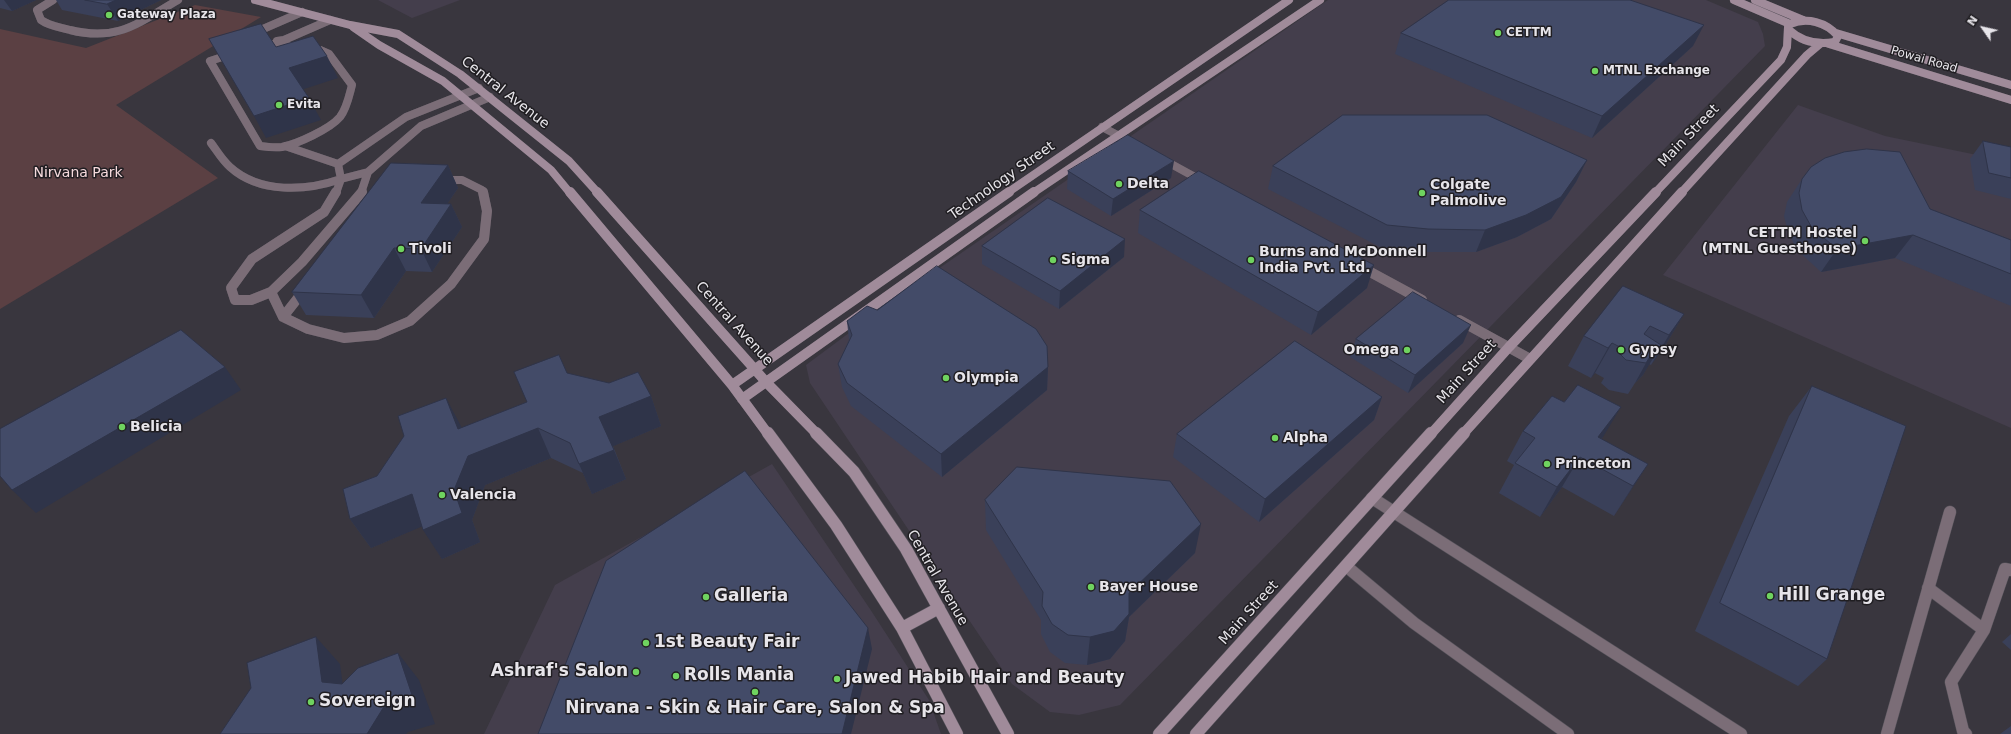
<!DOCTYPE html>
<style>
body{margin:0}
#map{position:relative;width:2011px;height:734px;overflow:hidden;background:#39363e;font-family:"DejaVu Sans",sans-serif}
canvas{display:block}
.north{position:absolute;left:1963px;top:8px;width:40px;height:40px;-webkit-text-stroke:3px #201e22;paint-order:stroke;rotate:304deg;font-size:11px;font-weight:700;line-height:16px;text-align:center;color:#e7e5ea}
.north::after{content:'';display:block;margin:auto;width:14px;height:18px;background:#e7e5ea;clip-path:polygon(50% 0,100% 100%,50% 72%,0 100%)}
</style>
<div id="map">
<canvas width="2011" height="734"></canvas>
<div class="north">N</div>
</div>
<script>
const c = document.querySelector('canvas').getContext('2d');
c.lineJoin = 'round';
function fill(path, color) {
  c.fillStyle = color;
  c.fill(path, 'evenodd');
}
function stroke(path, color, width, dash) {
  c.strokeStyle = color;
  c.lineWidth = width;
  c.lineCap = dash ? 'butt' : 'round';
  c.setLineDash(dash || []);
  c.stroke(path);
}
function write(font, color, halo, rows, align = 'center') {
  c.font = font + ' "DejaVu Sans",sans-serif';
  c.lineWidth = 3;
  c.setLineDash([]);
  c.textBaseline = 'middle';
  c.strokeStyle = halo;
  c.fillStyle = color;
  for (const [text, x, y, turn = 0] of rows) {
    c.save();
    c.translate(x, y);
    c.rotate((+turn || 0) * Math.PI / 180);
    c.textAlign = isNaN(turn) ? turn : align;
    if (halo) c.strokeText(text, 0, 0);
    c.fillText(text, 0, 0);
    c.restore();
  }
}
fill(new Path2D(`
 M378,0h82l-48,18z
 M1328,0h378l52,22 5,12 2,12 -645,659 -41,10 -29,-3 -38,-28 -202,-301 -4,-18 90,-67z
 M1798,105l87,31 126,26v266l-348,-153z
 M772,464l98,145 59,91 12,34h-457l71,-149z`), '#443e4c');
fill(new Path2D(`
 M195,5l66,12 -145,88 102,73 -218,131v-280l86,19z`), '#5b4043');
const streetFar2 = new Path2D(`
 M53,0l-16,10 4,10c8,6 19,7 29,10 48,12 68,-7 108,-30
 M261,39l-3,-2 5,-8 39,-17
 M277,41l7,-1 46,-20
 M275,44l45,6 9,4 23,31c-3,11 -5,23 -12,32 -10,12 -43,27 -58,30 -7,1 -15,0 -22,-1l-50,-85 49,-16z
 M1102,127l25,13
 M211,143c6,8 11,17 19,24 30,27 76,24 111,12
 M285,146l53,18
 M1162,159l42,23
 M338,164l3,15 27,-7 53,-46 69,-29
 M338,164l68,-47 73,-29
 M442,180h20l20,10 1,3
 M336,193l5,-14
 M361,193l7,-21`);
const streetFar1 = new Path2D(`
 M336,192l-12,20 -72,47 -21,29 4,12h16l20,-8 31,-30 60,-70
 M1361,267l61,33
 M271,292l12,25 25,12 36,9 33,-3 33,-14 41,-37 33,-45 3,-28 -4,-19
 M283,317l22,-28
 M1459,320l71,39`);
const street = new Path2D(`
 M1372,498l369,236
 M1346,566l68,57 154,111
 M1928,588l56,42
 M1887,734l63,-222
 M1966,734l-3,-3 -12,-49 33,-52 21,-61 6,1`);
const secondaryFar2 = new Path2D(`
 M255,0l95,25 48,9 62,40 109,87 29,32
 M1734,0l56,24
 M1755,0l48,20
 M353,27l26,18 64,36 108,89 19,23
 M1836,33l175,52
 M1829,44l182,56
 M1007,193l282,-193
 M1033,193l287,-193
 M1655,193l126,-133 6,-13 1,-20 2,-3c17,-7 36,-2 48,12l-3,6c-17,3 -33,0 -46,-12
 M1681,193l126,-138 13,-11`);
const secondaryFar1 = new Path2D(`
 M570,192l162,193 36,49
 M597,192l169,190 51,52
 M732,385l277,-193
 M742,399l292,-207
 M1431,434l78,-87 147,-155
 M1463,434l219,-242`);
const secondary = new Path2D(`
 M768,433l68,92 66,103 55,106
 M816,433l38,39 52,77 102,185
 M902,628l37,-20
 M1159,734l272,-301
 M1196,734l268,-301`);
stroke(streetFar2, '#55525a', 8);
stroke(streetFar1, '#55525a', 10);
stroke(street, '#55525a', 13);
stroke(secondaryFar2, '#55525a', 8);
stroke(secondaryFar1, '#55525a', 10);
stroke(secondary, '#55525a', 13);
stroke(streetFar2, '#7b6d77', 8);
stroke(streetFar1, '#7b6d77', 10);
stroke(street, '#7b6d77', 12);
stroke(secondaryFar2, '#a08b9a', 8);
stroke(secondaryFar1, '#a08b9a', 10);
stroke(secondary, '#a08b9a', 12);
fill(new Path2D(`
 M0,0h36l-24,11 -12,-3z
 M56,0h105l-43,21 -56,-11z
 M1401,33l292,13 -101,92 -197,-84z
 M1983,141l28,6v52l-36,-9 -5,-31z
 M1587,160l-11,22 -25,37 -34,18 -41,15h-56l-40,-5 -112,-58 5,-23z
 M448,165l10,23 -11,16h4l11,23 -30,45 -26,-1 -32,47 -68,-3 -14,-23z
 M1068,171l103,7 -60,38 -44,-27z
 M1802,179l128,30 81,31v66l-116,-48 -74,14 -24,-22 -9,-18 -4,-16 3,-14z
 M1140,210l227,78 -56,47 -173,-102z
 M982,246l142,11 -65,52 -77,-45z
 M877,310l171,57 -1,23 -105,87 -91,-71 -9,-19 -4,-23 11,-24 -2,-19z
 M1684,314l-18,30 -15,21 -2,-1 -6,11 -8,8 -7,11 -19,-4 -8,-7 3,-5 -9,-5 -4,5 -23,-12 16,-30z
 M1356,339l107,4 -55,50 -58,-36z
 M567,373l84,23 10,30 -48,20 13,33 -34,15 -9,-21 -32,-15 -66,27 -13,35 8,22 -38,17 -20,-33 -51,22 -21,-29 27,-43 85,-48 65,-26z
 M1812,386l15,273 -29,27 -103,-55 94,-215z
 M1382,397l-8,23 -115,102 -86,-65 4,-23z
 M1523,431l80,6 -2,2 47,25 -34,52 -52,-29 -22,30 -41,-24 15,-28 -7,-4z
 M985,500l210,53 -66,64 -4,24 -15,18 -23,6 -22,-2 -15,-11 -9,-18v-14l-55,-90z
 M2011,634v16l-9,-8z
 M2011,726v8h-11z`), '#3a4059');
fill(new Path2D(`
 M4,0h32l-24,11z
 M116,0h45l-43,21 -11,-17z
 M1704,25l-11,21 -101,92 10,-22z
 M327,56l11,22 -37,12 -12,-22z
 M309,98l12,22 -55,18 -12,-22z
 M1587,160l-11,22 -25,37 -34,18 -41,15 9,-22z
 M1174,161l-3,17 -60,38 2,-17z
 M448,165l10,23 -26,38 -11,-23z
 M451,204l11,23 -30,45 -11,-23z
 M1913,235l-18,23 -74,14 16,-23z
 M1125,239l-1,18 -65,52 1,-18z
 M394,248l12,23 -32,47 -13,-23z
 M1374,265l-7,23 -56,47 7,-23z
 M1684,314l-18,30 -15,21 18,-30z
 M1471,325l-8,18 -55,50 7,-18z
 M1612,343l-17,30 -4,5 17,-30z
 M1661,345l-18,30 -8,8 11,-20 5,-8z
 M225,367l16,23 -205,123 -24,-23z
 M1048,367l-1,23 -105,87 -1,-23z
 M651,396l10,30 -50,21 -12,-30z
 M1382,397l-8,23 -115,102 6,-23z
 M446,398l16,30h76l13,30 -66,27 -13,35 8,22 -38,17 -19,-29 31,-40 4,-61z
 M1621,407l-18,30 -18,23 13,-23z
 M614,450l12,29 -34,15 -13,-30z
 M1580,457l-18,30 -22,30 17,-30z
 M1648,464l-34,52 19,-30z
 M412,494l18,29 -59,25 -21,-29z
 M1201,524l-6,29 -66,64 -4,24 -15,18 -23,6 3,-28 39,-44z
 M868,628l4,21 -21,85h-9z
 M316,637l24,27 6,45 -24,-27z
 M398,653l21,27 16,44 -27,8 -2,2h-39z`), '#2f3449');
const building = new Path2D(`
 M85,0h31l-9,4z
 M1449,0h181l74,25 -102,91 -201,-83z
 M261,24l15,23 37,-11 14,20 -38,12 20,30 -55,18 -45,-77z
 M1343,115h144l100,45 -26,37 -35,18 -41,15 -57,-1 -41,-4 -114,-59z
 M1128,135l46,26 -61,38 -45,-28z
 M1983,141l28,6v31l-22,-5z
 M1867,149l33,3 30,57 81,31v34l-98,-39 -76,14 -25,-21 -10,-18 -3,-17 3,-14 9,-12 14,-9 19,-6z
 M391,163l57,2 -27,38 30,1 -30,45 -27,-1 -33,47 -69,-3z
 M1199,171l175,94 -56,47 -178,-102z
 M1048,198l77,41 -65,52 -78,-45z
 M937,266l99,63 11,17 1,21 -107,87 -94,-71 -9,-19 14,-29 -5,-14 20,-15 10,4z
 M1623,286l61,28 -15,21 -19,-9 -6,8 17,11 -10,10 -5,8 -20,-3 -7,-7 3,-5 -10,-5 -4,5 -24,-12z
 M1413,292l58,33 -56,50 -59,-36z
 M181,330l44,37 -213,123 -12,-14v-47z
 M1295,341l87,56 -117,102 -88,-65z
 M559,355l8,18 42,10 29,-11 13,24 -52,21 15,33 -35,14 -9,-21 -32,-15 -70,28 -14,34 8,23 -39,17 -11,-36 -62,25 -7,-30 34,-13 27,-40 -6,-20 48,-18 12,31 69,-27 -13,-30z
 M1578,385l43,22 -23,30 50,27 -15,22 -53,-29 -23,30 -42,-24 20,-25 -12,-7 29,-35 12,6z
 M1812,386l94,40 -79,233 -107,-56z
 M1017,467l153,14 31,43 -72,69v21l-15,17 -24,6 -22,-2 -16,-11 -10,-18 1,-14 -58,-92z
 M745,471l123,157 -26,106h-304l68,-173z
 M316,637l6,45 20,2 16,-16 40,-15 15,45 -28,7 -18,29h-147l31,-46 -4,-25z`);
fill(building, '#434b68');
stroke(building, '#2f3449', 1);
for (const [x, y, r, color] of [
 [109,15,4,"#6fd35f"],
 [1498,33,4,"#6fd35f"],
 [1595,71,4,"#6fd35f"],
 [279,105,4,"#6fd35f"],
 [1119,184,4,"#6fd35f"],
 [1422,193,4,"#6fd35f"],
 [1865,241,4,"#6fd35f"],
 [401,249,4,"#6fd35f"],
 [1053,260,4,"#6fd35f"],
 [1251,260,4,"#6fd35f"],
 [1407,350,4,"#6fd35f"],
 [1621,350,4,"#6fd35f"],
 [946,378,4,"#6fd35f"],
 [122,427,4,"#6fd35f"],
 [1275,438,4,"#6fd35f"],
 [1547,464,4,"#6fd35f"],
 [442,495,4,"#6fd35f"],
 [1091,587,4,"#6fd35f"],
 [1770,596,4,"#6fd35f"],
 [706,597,4,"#6fd35f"],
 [646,643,4,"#6fd35f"],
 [636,672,4,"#6fd35f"],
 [676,676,4,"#6fd35f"],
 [837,679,4,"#6fd35f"],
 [755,692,4,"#6fd35f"],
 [311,702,4,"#6fd35f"]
]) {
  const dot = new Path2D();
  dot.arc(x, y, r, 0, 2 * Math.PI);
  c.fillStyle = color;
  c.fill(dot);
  stroke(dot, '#201e22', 1.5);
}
write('bold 12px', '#e7e5ea', '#201e22', [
 ["Gateway Plaza",117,15],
 ["CETTM",1506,33],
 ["MTNL Exchange",1603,71],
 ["Evita",287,105]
], 'left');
write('12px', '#e7e5ea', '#201e22', [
 ["Powai Road",1924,60,16]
]);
write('14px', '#e7e5ea', '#201e22', [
 ["Central Avenue",505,93,38],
 ["Main Street",1689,136,-46],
 ["Technology Street",1002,181,-35],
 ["Central Avenue",734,324,48],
 ["Main Street",1467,372,-48],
 ["Central Avenue",937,578,60],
 ["Main Street",1249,613,-48]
]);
write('14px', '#f6dadd', '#201e22', [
 ["Nirvana Park",78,173]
]);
write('bold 14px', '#e7e5ea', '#201e22', [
 ["Delta",1127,184],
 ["Colgate",1430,185],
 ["Palmolive",1430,201],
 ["CETTM Hostel",1857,233,"right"],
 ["(MTNL Guesthouse)",1857,249,"right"],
 ["Tivoli",409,249],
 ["Burns and McDonnell",1259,252],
 ["India Pvt. Ltd.",1259,268],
 ["Sigma",1061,260],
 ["Omega",1399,350,"right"],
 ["Gypsy",1629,350],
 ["Olympia",954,378],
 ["Belicia",130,427],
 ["Alpha",1283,438],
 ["Princeton",1555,464],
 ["Valencia",450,495],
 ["Bayer House",1099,587]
], 'left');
write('bold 17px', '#e7e5ea', '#201e22', [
 ["Hill Grange",1778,596],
 ["Galleria",714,597],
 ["1st Beauty Fair",654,643],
 ["Ashraf's Salon",628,672,"right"],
 ["Rolls Mania",684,676],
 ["Jawed Habib Hair and Beauty",845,679],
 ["Sovereign",319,702],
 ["Nirvana - Skin & Hair Care, Salon & Spa",755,709,"center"]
], 'left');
</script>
